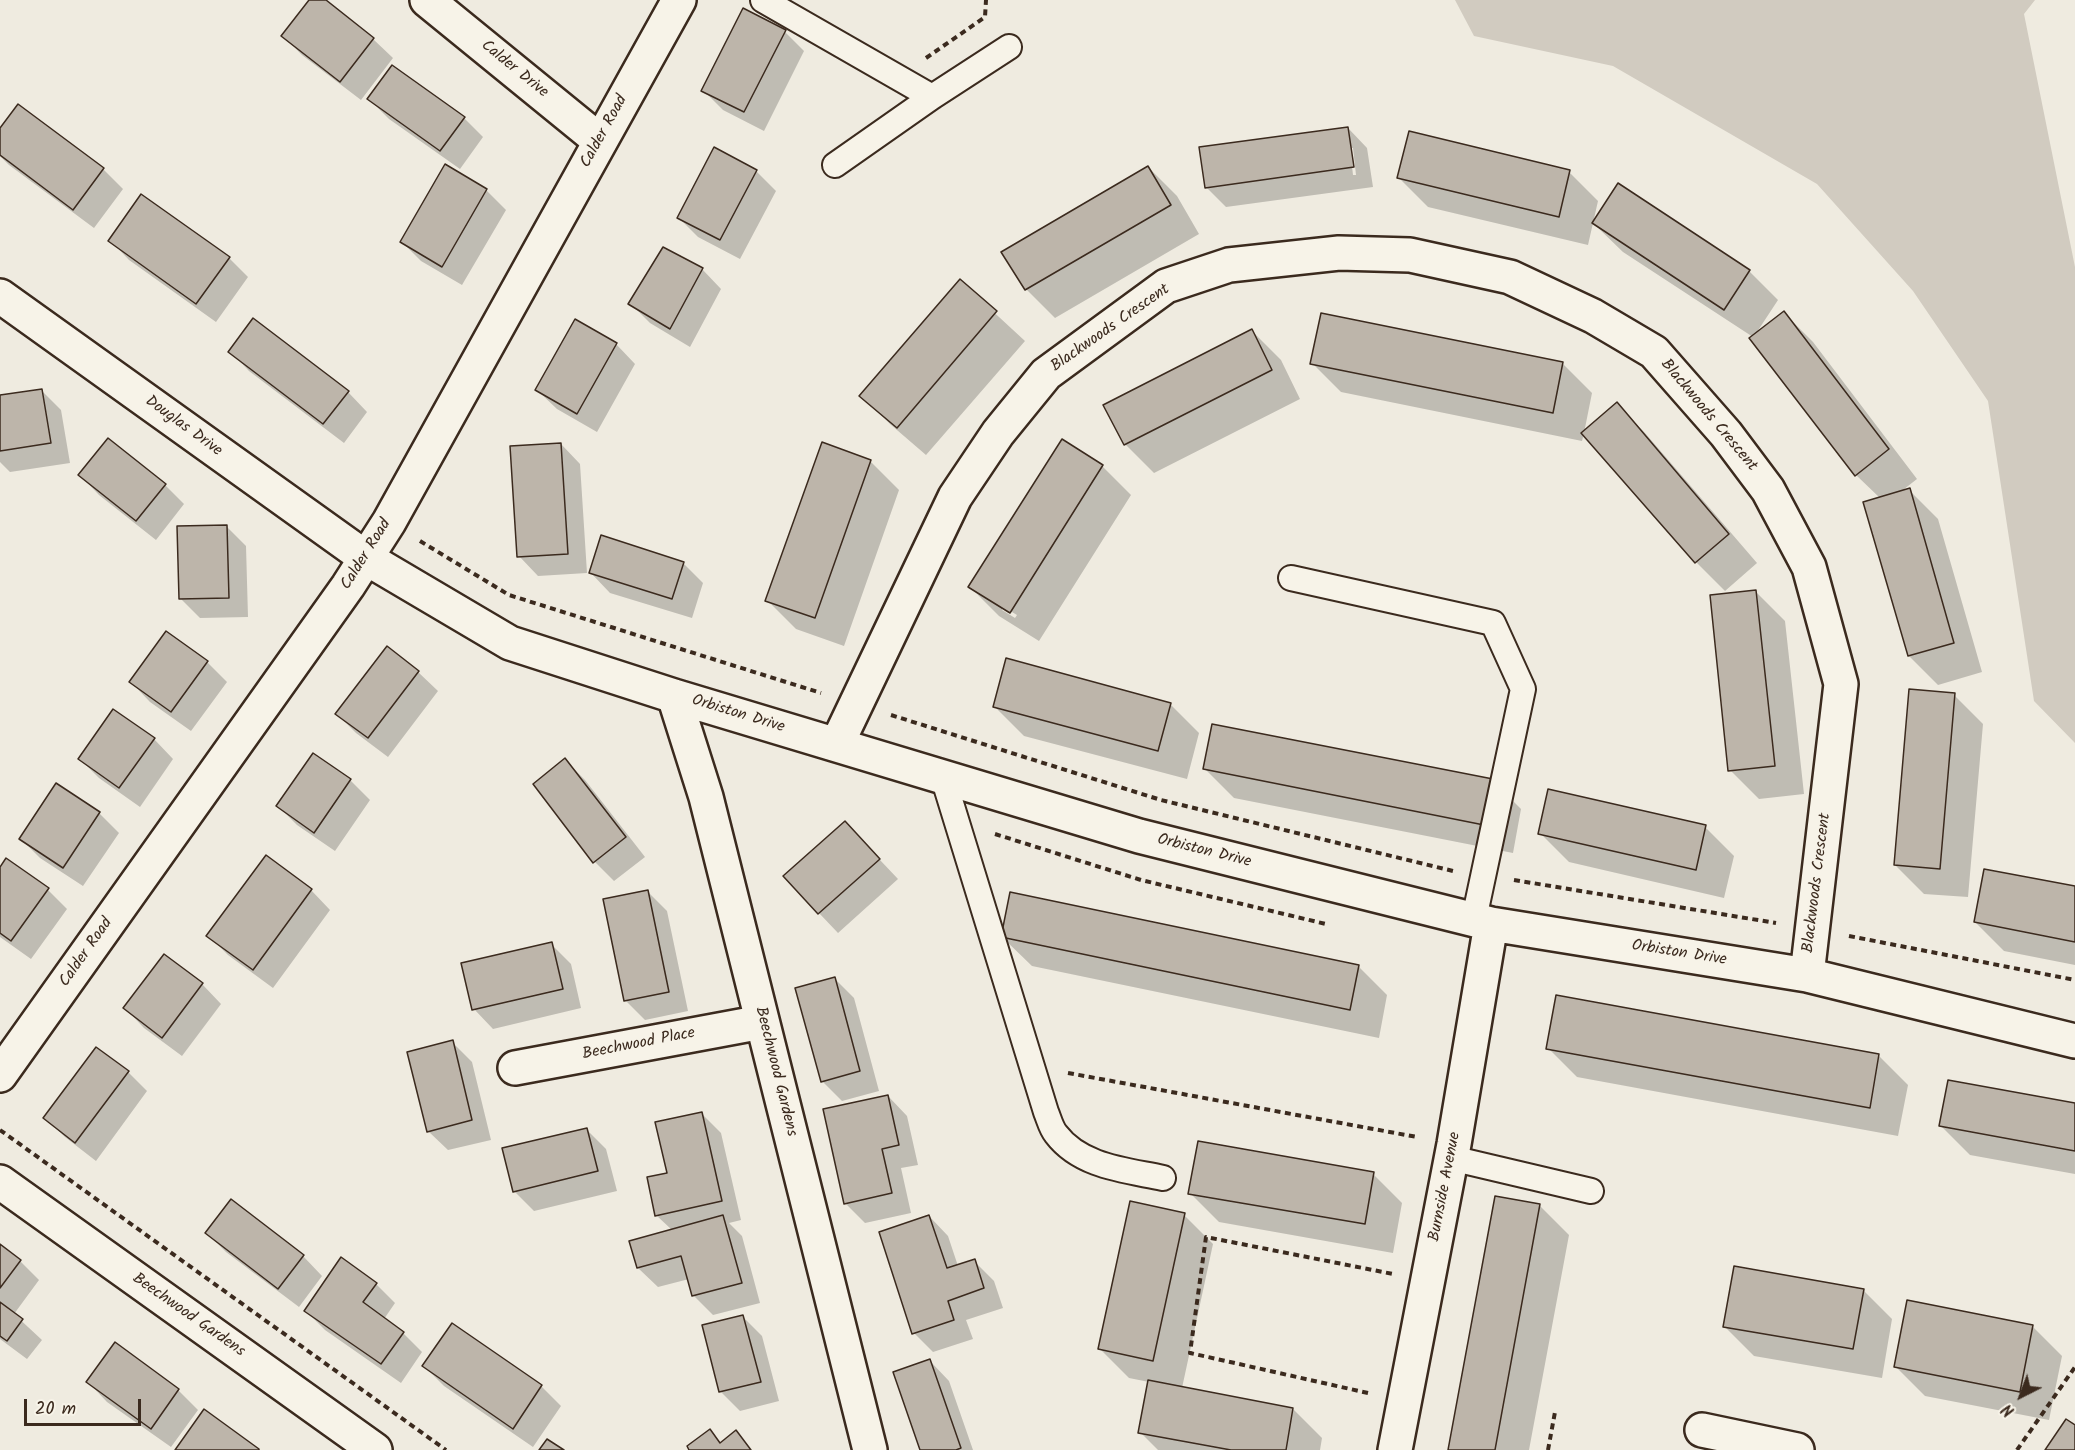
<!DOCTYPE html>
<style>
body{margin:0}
#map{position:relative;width:2075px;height:1450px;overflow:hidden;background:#efebe0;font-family:Kalam,sans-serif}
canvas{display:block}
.north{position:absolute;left:1991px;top:1366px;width:60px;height:60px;-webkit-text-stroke:4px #f7f3e8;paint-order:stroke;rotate:222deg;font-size:16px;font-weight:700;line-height:24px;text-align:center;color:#3b2a1e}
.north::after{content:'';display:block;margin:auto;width:21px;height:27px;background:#3b2a1e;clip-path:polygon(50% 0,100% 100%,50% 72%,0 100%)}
.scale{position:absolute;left:24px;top:1399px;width:117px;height:27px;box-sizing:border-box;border:3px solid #3b2a1e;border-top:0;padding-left:8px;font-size:18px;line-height:21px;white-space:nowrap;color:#3b2a1e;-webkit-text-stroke:4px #f7f3e8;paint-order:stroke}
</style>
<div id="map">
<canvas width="2075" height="1450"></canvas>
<div class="north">N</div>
<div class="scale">20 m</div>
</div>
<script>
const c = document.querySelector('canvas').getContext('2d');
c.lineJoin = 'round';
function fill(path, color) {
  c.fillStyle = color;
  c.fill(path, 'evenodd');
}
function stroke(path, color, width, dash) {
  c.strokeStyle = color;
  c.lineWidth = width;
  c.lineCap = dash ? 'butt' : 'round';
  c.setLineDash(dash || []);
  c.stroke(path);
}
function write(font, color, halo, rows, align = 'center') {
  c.font = font + ' Kalam,sans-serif';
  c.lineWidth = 5;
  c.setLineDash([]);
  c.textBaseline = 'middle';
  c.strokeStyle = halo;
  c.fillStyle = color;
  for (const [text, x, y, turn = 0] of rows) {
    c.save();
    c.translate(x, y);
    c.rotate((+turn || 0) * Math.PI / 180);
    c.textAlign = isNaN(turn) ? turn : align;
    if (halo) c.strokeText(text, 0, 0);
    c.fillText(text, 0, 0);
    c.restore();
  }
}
fill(new Path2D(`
 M1455,0h580l-11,14 51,253v476l-41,-42 -46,-300 -75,-110 -96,-107 -204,-118 -139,-30z`), '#d1cbc0');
fill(new Path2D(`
 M310,0h13l50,39 20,19 -32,42 -59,-45 -19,-19z
 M785,32l19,19 -40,80 -41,-21 -20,-20z
 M369,99l95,19 19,19 -23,32 -71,-50z
 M18,106l85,63 20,20 -29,39 -85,-63 -9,-9v-25z
 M1348,128l19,20 6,39 -147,20 -20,-20zM1350,148h3l3,27h-3z
 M1148,167l29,29 22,38 -144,84 -29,-29z
 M756,171l20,20 -36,68 -42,-22 -19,-19z
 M1569,172l29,29 -10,44 -160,-38 -29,-29z
 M486,190l20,20 -44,75 -41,-24 -19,-19z
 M1593,223l156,48 29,29 -23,35 29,-22 29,29 104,137 -18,14 10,-3 29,29 44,153 -44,13 -29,-29 -29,-158 -24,-23 -103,-138 -130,-85z
 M110,240l119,18 19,19 -32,45 -87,-62z
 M702,269l19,20 -31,58 -40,-24 -20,-20z
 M960,281l65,60 -99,114 -36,-31 -29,-29z
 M1322,314l241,50 29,29 -8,40 33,-29 28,29 112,130 -32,28 -29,-29 -112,-129 -2,8 -241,-49 -29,-29z
 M1252,331l29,29 19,39 -146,74 -29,-29z
 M616,344l19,20 -38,68 -40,-23 -20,-19z
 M230,351l118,41 19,20 -23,31 -95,-72z
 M42,391l19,19 9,53 -60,9 -10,-10v-65z
 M561,444l19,20 7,109 -49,3 -19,-20z
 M870,461l29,29 -55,156 -48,-17 -29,-29z
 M1102,466l29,29 -92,146 -40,-25 -29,-29zM1002,606l15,9 -2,3 -13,-8z
 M80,475l85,10 19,19 -28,36 -57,-45z
 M226,526l20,20 2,71 -48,1 -19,-19z
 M683,563l20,20 -11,35 -82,-25 -19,-20z
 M1756,592l29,29 19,173 -45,5 -29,-29z
 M207,662l20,20 -36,49 -41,-29 -19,-20z
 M418,672l20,19 -50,66 -32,-24 -19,-19z
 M1954,695l29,29 -15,173 -44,-3 -29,-29z
 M1170,704l29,29 -12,46 -163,-43 -29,-29z
 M154,739l19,20 -33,48 -41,-29 -19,-19z
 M313,755l37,25 20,20 -35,51 -38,-26 -19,-19z
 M565,760l20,20 60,77 -31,24 -19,-19z
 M1205,769l287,11 29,29 -8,44 -279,-55z
 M99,813l20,20 -36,53 -43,-28 -20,-20z
 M845,823l53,56 -60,54 -19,-20z
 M1705,827l29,29 -10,42 -155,-36 -29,-29z
 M0,869l48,21 19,19 -36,50 -31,-22z
 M2075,888v77l-71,-14 -29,-29z
 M311,890l19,20 -57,78 -45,-33 -20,-20z
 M647,891l20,20 21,100 -43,9 -20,-20z
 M1002,937l356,29 29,29 -8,43 -347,-72z
 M551,944l20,20 10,44 -88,21 -19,-20z
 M835,979l19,19 25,93 -37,10 -20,-20z
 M202,984l19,20 -39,52 -38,-28 -19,-20z
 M452,1042l20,20 19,78 -43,10 -20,-19z
 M1548,1048l331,8 29,29 -10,51 -321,-59z
 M128,1072l19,19 -51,70 -31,-24 -20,-19z
 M888,1096l19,20 11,49 -17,3 10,45 -46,10 -20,-20z
 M2075,1105v69l-105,-19 -29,-29z
 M701,1113l20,20 20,87 -12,3 13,13 18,67 -47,12 -19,-19 -5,-17 -31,8 -20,-19 34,-38 -16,-15 13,-41z
 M587,1130l19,19 11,42 -83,20 -20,-20z
 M1373,1174l29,29 -9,50 -174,-31 -29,-29z
 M1540,1206l29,29 -40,215h-79z
 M1184,1215l29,29 -31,144 111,21 29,29 -2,12h-162l-18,-18 9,-50 -20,-4 -29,-29z
 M929,1216l19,20 10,30 16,-5 20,20 9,27 -37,12 7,19 -40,13 -19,-19z
 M207,1233l96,23 19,20 -23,31 -73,-55z
 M0,1246l20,15 19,19 -25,34 28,26 -15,19 -27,-20z
 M376,1284l19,19 -11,16 19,14 19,19 -21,31 -76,-53 -19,-19z
 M1863,1290l29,29 -10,59 -128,-22 -29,-29z
 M743,1317l19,19 17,65 -39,10 -19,-19z
 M452,1325l89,61 20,20 -28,41 -89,-61 -20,-20z
 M2032,1326l30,30 -13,64 -124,-24 -29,-29z
 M115,1345l63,45 20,20 -27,37 -64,-45 -19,-20z
 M930,1361l19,20 24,69h-51z`), '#0003');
const building = new Path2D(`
 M309,0h17l48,38 -34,44 -59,-46z
 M743,8l43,22 -42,82 -43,-21z
 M392,65l73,52 -25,34 -73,-52z
 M18,104l86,64 -31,42 -73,-55v-27z
 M1348,127l6,40 -149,21 -6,-41z
 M1409,131l161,39 -11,47 -162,-39z
 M714,147l43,23 -37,70 -43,-22z
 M445,164l42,25 -45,78 -42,-25z
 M1148,166l23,39 -146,85 -24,-38z
 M1618,183l132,87 -26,40 -132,-87z
 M141,194l89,63 -34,47 -88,-63z
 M663,247l40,21 -33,61 -42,-25z
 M960,279l37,32 -100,117 -38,-32z
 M1784,311l105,138 -34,27 -106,-138z
 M1321,313l242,49 -10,51 -243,-49z
 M253,318l96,73 -26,33 -95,-72z
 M575,319l42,24 -40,71 -42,-24z
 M1252,329l20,41 -148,75 -21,-40z
 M42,389l9,54 -51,8v-56z
 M1617,402l112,132 -34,29 -114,-130z
 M108,438l58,46 -30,37 -58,-46z
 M1062,439l41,26 -93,148 -42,-26z
 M822,442l49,18 -56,158 -50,-17z
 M561,443l7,111 -51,3 -7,-111z
 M1910,488l44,155 -46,13 -45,-154z
 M227,525l2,73 -50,1 -2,-73z
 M601,535l83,27 -12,37 -83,-26z
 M1756,590l19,176 -47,5 -18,-176z
 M166,631l42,30 -37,51 -42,-30z
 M387,646l32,25 -51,67 -33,-24z
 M1006,658l165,45 -13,48 -165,-44z
 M1909,689l46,4 -15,176 -46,-4z
 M113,709l42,29 -36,50 -41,-29z
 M1212,724l281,55 -9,46 -281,-56z
 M313,753l38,26 -37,54 -38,-27z
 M565,758l61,79 -33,26 -60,-79z
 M56,783l44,29 -37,56 -44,-29z
 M1548,789l158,36 -10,45 -158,-36z
 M845,821l35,38 -62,55 -35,-38z
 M266,855l46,34 -59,81 -47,-34z
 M6,858l43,30 -38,53 -11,-8v-66z
 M1984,869l91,17v56l-101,-20z
 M648,890l21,102 -45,9 -21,-102z
 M1010,892l349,73 -9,45 -349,-73z
 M552,942l11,47 -91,21 -11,-47z
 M164,954l39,29 -41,55 -39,-30z
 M835,977l25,94 -39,11 -26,-94z
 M1556,995l323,59 -9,54 -324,-59z
 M453,1040l19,80 -45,12 -20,-80z
 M96,1047l33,24 -54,72 -32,-25z
 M1948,1080l127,23v48l-136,-25z
 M888,1095l11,50 -17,4 10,44 -48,11 -21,-95z
 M702,1112l20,89 -67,15 -8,-39 20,-4 -12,-51z
 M587,1128l11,43 -85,21 -11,-44z
 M1198,1141l176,31 -9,52 -177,-30z
 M1495,1196l45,8 -45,246h-47z
 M231,1199l73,56 -26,34 -73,-56z
 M1130,1201l55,12 -32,148 -55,-12z
 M723,1215l19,68 -50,13 -11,-40 -44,12 -8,-27z
 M929,1215l18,53 28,-9 9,29 -36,13 6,19 -42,14 -33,-102z
 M0,1244l21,16 -21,28z
 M341,1257l36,26 -14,19 41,30 -23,32 -77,-53z
 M1734,1266l130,23 -11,60 -130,-22z
 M1907,1300l126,25 -13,67 -126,-25z
 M0,1302l23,17 -16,22 -7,-5z
 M743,1315l18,67 -42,10 -17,-67z
 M452,1323l90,62 -29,44 -91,-63z
 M115,1342l64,47 -28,40 -65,-47z
 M930,1359l31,89 -5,2h-36l-27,-78z
 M1148,1380l145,28 -7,42h-55l-93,-17z
 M204,1409l55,40v1h-84z
 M2066,1419l9,6v25h-30z
 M710,1429l10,14 16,-13 15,20h-62l-2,-4z
 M547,1439l17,11h-25z`);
fill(building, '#bdb5aa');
stroke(building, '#3b2a1e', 1.5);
const service = new Path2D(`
 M763,0l169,97
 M835,165l97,-68 77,-50
 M1291,578l202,45 30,66 -49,230
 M943,777l103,335c3,7 5,16 10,22 25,33 70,36 107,44
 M1451,1158l140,33`);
const minor = new Path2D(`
 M427,0l173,141
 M0,296l366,262 144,85 164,53 465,140 352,88 316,51 268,66
 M674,696l32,101 164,653
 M837,744l118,-247 43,-64 48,-59 120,-88 63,-21 110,-12 71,2 100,22 83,39 61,36 72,82 42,56 41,77 32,117 -34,291
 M515,1068l247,-46
 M0,1182l375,268
 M1702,1430l95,20
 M1395,1450l59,-306 37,-220`);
const tertiary = new Path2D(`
 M0,1075l348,-489 41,-64 290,-522`);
stroke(service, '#3b2a1e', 28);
stroke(minor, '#3b2a1e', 38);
stroke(tertiary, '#3b2a1e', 38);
stroke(new Path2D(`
 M926,58l59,-41 1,-17
 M420,541l89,54 312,98
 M891,715l270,85 292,71
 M995,834l146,46 185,44
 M1514,880l262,43
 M1849,936l226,44
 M1068,1073l349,64
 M0,1130l446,320
 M1368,1393l-178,-40 16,-116 187,37
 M1548,1450l7,-38
 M2017,1450l58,-83`), '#3b2a1e', 4, [6, 4.5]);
stroke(service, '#f7f3e8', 24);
stroke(minor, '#f7f3e8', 33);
stroke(tertiary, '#f7f3e8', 33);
write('16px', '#3b2a1e', '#f7f3e8', [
 ["Calder Drive",514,70,39],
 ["Calder Road",605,132,-61],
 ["Blackwoods Crescent",1111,329,-35],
 ["Blackwoods Crescent",1708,416,50],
 ["Douglas Drive",183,427,36],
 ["Calder Road",367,555,-58],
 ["Orbiston Drive",738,715,17],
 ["Orbiston Drive",1204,852,14],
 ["Blackwoods Crescent",1818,883,-83],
 ["Calder Road",87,953,-55],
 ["Orbiston Drive",1679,954,9],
 ["Beechwood Place",639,1045,-11],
 ["Beechwood Gardens",775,1072,76],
 ["Burnside Avenue",1446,1187,-79],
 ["Beechwood Gardens",188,1316,35]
]);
</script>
